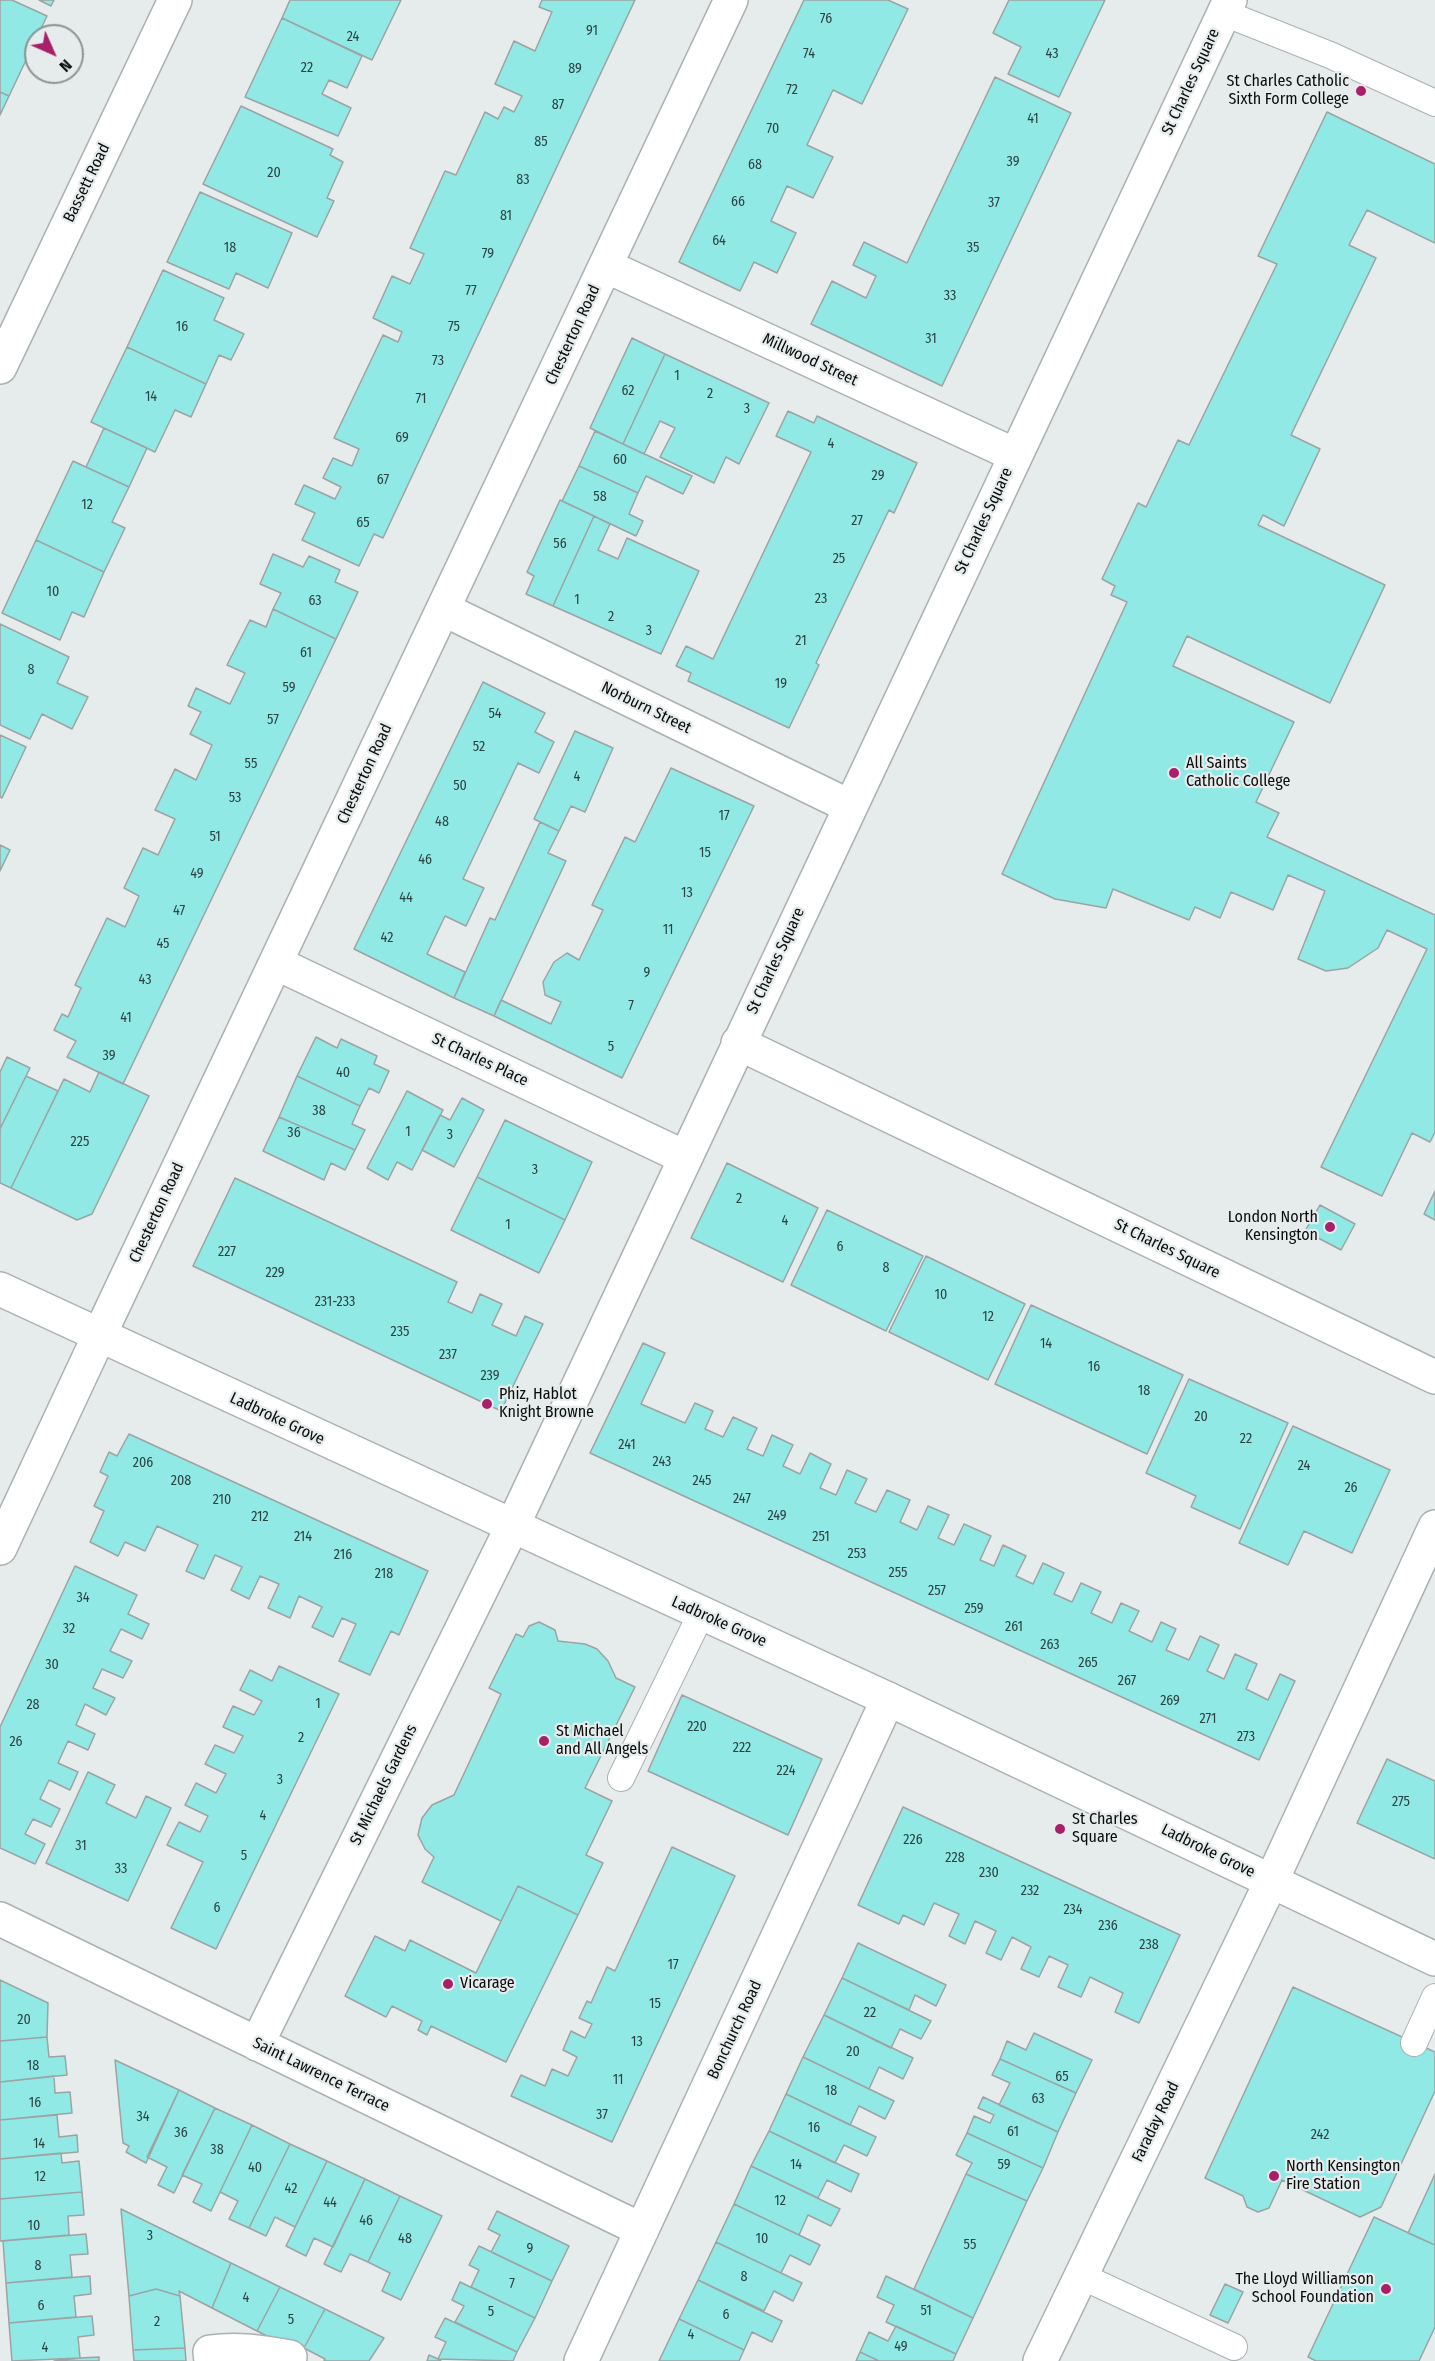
<!DOCTYPE html>
<style>
body{margin:0}
#map{position:relative;width:1435px;height:2361px;overflow:hidden;background:#e6ecec;font-family:"Fira Sans Condensed",sans-serif}
canvas{display:block}
.north{position:absolute;left:24px;top:24px;width:60px;height:60px;box-sizing:border-box;background:#e6ecec;border:2px solid #8e9292;border-radius:50%;rotate:135deg;font-size:16px;font-weight:700;line-height:24px;text-align:center;color:#0a0c0c}
.north::after{content:'';display:block;margin:auto;width:21px;height:27px;background:#a72069;clip-path:polygon(50% 0,100% 100%,50% 72%,0 100%)}
</style>
<div id="map">
<canvas width="1435" height="2361"></canvas>
<div class="north">N</div>
</div>
<script>
const c = document.querySelector('canvas').getContext('2d');
c.lineJoin = 'round';
function fill(path, color) {
  c.fillStyle = color;
  c.fill(path, 'evenodd');
}
function stroke(path, color, width, dash) {
  c.strokeStyle = color;
  c.lineWidth = width;
  c.lineCap = dash ? 'butt' : 'round';
  c.setLineDash(dash || []);
  c.stroke(path);
}
function write(font, color, halo, rows, align = 'center') {
  c.font = font + ' "Fira Sans Condensed",sans-serif';
  c.lineWidth = 4.5;
  c.setLineDash([]);
  c.textBaseline = 'middle';
  c.strokeStyle = halo;
  c.fillStyle = color;
  for (const [text, x, y, turn = 0] of rows) {
    c.save();
    c.translate(x, y);
    c.rotate((+turn || 0) * Math.PI / 180);
    c.textAlign = isNaN(turn) ? turn : align;
    if (halo) c.strokeText(text, 0, 0);
    c.fillText(text, 0, 0);
    c.restore();
  }
}
const building = new Path2D(`
 M0,0h12l35,16 -38,80 -9,-4z
 M39,0h15l-3,6z
 M290,0h111l-29,60 -90,-42z
 M542,0h93l-252,538 -9,-4 -15,32 -57,-26 13,-27 -20,-9 9,-19 31,14 6,-12 -18,-9 10,-20 19,8 7,-17 -25,-11 49,-103 15,7 4,-10 -29,-14 19,-42 18,8 14,-30 -14,-6 35,-77 11,4 29,-63 13,7 6,-12 10,5 8,-16 -27,-12 19,-43 21,10 17,-39 -13,-5z
 M804,0h84l20,9 -46,95 -29,-14 -26,55 26,12 -20,41 -26,-12 -16,35 25,12 -19,40 -23,-11 -14,29 -61,-29z
 M1009,0h96l-46,97 -51,-23 13,-27 -28,-14z
 M282,18l80,38 -15,32 -18,-8 -7,14 29,14 -13,28 -93,-39z
 M995,77l76,36 -129,273 -131,-62 21,-43 34,17 10,-22 -23,-11 11,-23 43,21z
 M0,92l9,4 -9,19z
 M241,106l92,43 -3,6 13,7 -16,36 7,3 -17,36 -114,-53z
 M1327,112l108,52v79l-68,-33 -18,35 27,13 -85,177 29,14 -36,77 -21,-11 -5,10 127,60 -55,118 -143,-67 -14,30 121,56 -38,80 23,11 -12,24 168,78v217l-5,10 -18,-9 -30,63 -61,-29 106,-218 -40,-19 -9,18 -30,20 -22,3 -28,-12 27,-68 -37,-16 -15,35 -42,-18 -11,26 -25,-11 -6,13 -76,-31 -7,19 -51,-9 -53,-25 125,-272 -16,-7 4,-9 -13,-7 36,-76 8,4 32,-67 11,5 88,-181 -19,-8z
 M200,192l92,41 -24,55 -32,-15 -7,16 -62,-27z
 M163,270l61,28 -10,22 30,14 -13,26 -12,-5 -13,29 -79,-37z
 M632,338l33,16 -42,90 -33,-16z
 M127,347l79,37 -15,33 -16,-7 -20,42 -64,-30z
 M665,354l104,49 -30,61 -13,-7 -12,26 -54,-26 15,-29 -15,-7 -16,33 -21,-10z
 M788,411l26,12 3,-7 100,47 -23,50 -5,-3 -73,153 3,2 -30,63 -101,-47 3,-8 -15,-7 10,-20 27,13 98,-207 -35,-16z
 M104,428l43,20 -18,39 -43,-20z
 M595,431l97,45 -9,18 -37,-18 -8,17 -59,-27z
 M73,461l56,26 -17,35 13,6 -21,44 -68,-32z
 M579,466l59,27 -9,21 14,7 -7,15 -74,-35z
 M560,500l34,16 -41,90 -27,-12 8,-18 -7,-4z
 M594,516l16,8 -12,26 20,9 9,-21 72,33 -38,83 -108,-48z
 M36,540l68,32 -20,45 -12,-5 -12,28 -58,-27z
 M273,554l30,13 6,-11 31,14 -5,12 23,10 -22,47 -63,-30 8,-16 -21,-9z
 M273,609l63,30 -213,445 -56,-27 9,-16 -22,-11 8,-16 6,3 13,-29 -6,-3 32,-67 18,9 14,-31 -15,-8 19,-40 15,7 17,-36 -20,-9 20,-41 21,11 16,-35 -22,-11 11,-22 -13,-6 8,-18 34,16 15,-31 -18,-8 23,-45 16,7z
 M0,624l69,33 -12,26 31,14 -16,32 -30,-15 -12,25 -30,-14z
 M483,682l62,31 -10,19 19,10 -15,31 -21,-10 -55,116 21,9 -18,38 -21,-10 -18,38 38,18 -11,26 -100,-49z
 M575,731l38,17 -28,64 -14,-6 -12,25 -25,-12z
 M0,735l26,12 -24,51 -2,-1z
 M671,768l83,38 -132,272 -128,-62 7,-16 50,24 10,-22 -16,-7 -2,-13 11,-20 13,-9 12,7 24,-50 -11,-5 33,-68 10,5z
 M540,822l19,9 -11,22 18,8 -72,155 -40,-18 36,-80 5,2z
 M0,845l10,5 -10,21z
 M316,1037l21,11 4,-9 36,17 -3,8 15,7 -10,22 -10,-5 -9,18 -63,-30z
 M7,1057l23,11 -30,61v-57z
 M99,1072l50,24 -57,118 -15,6 -66,-32 53,-109 26,13z
 M26,1076l32,15 -47,97 -11,-5v-54z
 M297,1076l63,30 -8,18 13,6 -10,20 -76,-33z
 M407,1091l36,19 -31,60 -15,-8 -9,18 -21,-12z
 M462,1098l22,12 -30,57 -32,-17 18,-35 10,5z
 M279,1117l76,33 -10,20 -14,-7 -7,17 -61,-29z
 M505,1120l87,42 -27,58 -88,-43z
 M727,1163l91,45 -35,74 -92,-44z
 M477,1177l88,43 -26,53 -88,-43z
 M235,1178l222,104 -9,20 24,11 8,-19 22,10 -10,21 24,11 9,-20 18,8 -42,87 -308,-145z
 M1435,1191v29l-11,-6z
 M1320,1205l35,19 -14,26 -36,-19z
 M827,1210l96,46 -37,75 -95,-46z
 M926,1256l99,48 -37,76 -99,-48z
 M1031,1305l152,70 -36,79 -152,-70z
 M643,1343l22,10 -24,51 44,19 10,-20 18,8 -8,18 18,8 10,-20 24,11 -10,21 16,7 9,-21 21,10 -10,21 17,8 10,-21 21,11 -11,24 16,7 11,-25 20,9 -12,24 21,9 11,-22 23,10 -10,22 17,8 11,-24 21,9 -11,23 16,7 10,-21 27,12 -11,24 14,6 9,-21 23,11 -10,20 17,8 10,-21 21,10 -10,21 18,8 9,-19 20,9 -10,21 21,10 9,-20 18,8 -10,20 23,11 9,-20 15,7 -10,21 23,10 11,-24 19,9 -12,26 17,8 11,-25 22,10 -11,25 22,11 12,-26 15,7 -36,79 -669,-307z
 M1189,1379l99,44 -48,106 -49,-22 5,-11 -50,-23z
 M1293,1426l97,44 -38,83 -48,-22 -16,34 -49,-22z
 M129,1434l299,137 -29,64 -8,-4 -21,44 -31,-14 17,-37 -14,-6 -9,19 -21,-10 10,-20 -23,-11 -9,22 -22,-10 11,-24 -19,-8 -11,23 -18,-9 11,-23 -27,-12 -11,24 -18,-8 12,-26 -41,-19 -12,25 -20,-9 -7,14 -28,-14 14,-31 -10,-5 14,-30 -8,-4 9,-20 8,4z
 M75,1566l62,29 -9,19 21,10 -7,15 -21,-10 -11,22 22,10 -9,17 -21,-9 -9,19 22,10 -9,17 -21,-11 -9,21 19,9 -7,16 -20,-9 -10,22 20,9 -8,18 -21,-10 -9,19 20,10 -9,18 -18,-8 -8,15 20,10 -10,20 -35,-16v-121z
 M539,1622l16,8 3,11 27,3 12,5 11,12 8,17 19,9 -50,101 27,13 -26,54 17,8 -25,52 -60,-29 -17,35 -79,-39 12,-25 -9,-8 -7,-14 4,-17 10,-13 22,-10 47,-101 -12,-6 27,-54 7,3 6,-11z
 M279,1666l60,28 -123,255 -45,-21 32,-66 -36,-17 12,-23 21,10 8,-16 -23,-11 11,-22 20,10 10,-19 -21,-10 10,-19 19,8 9,-17 -20,-9 10,-21 21,9 8,-14 -22,-11 10,-20 22,11z
 M682,1695l140,64 -34,76 -140,-64z
 M1387,1759l48,22v78l-78,-36z
 M88,1772l27,13 -9,18 30,15 10,-22 25,12 -43,93 -82,-38z
 M903,1807l277,128 -41,88 -24,-11 8,-19 -33,-16 -9,20 -23,-10 10,-22 -19,-9 -10,21 -18,-8 10,-22 -19,-10 -11,23 -15,-7 10,-22 -21,-10 -10,23 -16,-8 10,-22 -25,-11 -10,22 -21,-10 -4,9 -41,-19z
 M672,1847l63,29 -123,266 -101,-46 10,-21 24,11 7,-17 16,7 9,-19 -14,-7 8,-19 14,7 7,-14 -13,-6 8,-17 4,2 16,-36 8,4z
 M518,1886l60,29 -72,147 -75,-36 -4,9 -9,-5 4,-9 -30,-15 -6,11 -41,-21 30,-60 30,15 5,-11 66,33z
 M858,1943l88,42 -10,21 -21,-11 -6,15 -67,-32z
 M842,1978l89,43 -10,18 -21,-10 -9,19 -67,-33z
 M0,1980l48,23 -1,34 -47,4z
 M1293,1987l142,65v39l-54,116 -21,10 -78,-37 -13,28 -11,4 -11,-5 -4,-11 -38,-18z
 M824,2015l89,43 -10,21 -24,-12 -10,22 -66,-32z
 M1034,2033l58,27 -16,33 -76,-34 7,-18 19,9z
 M47,2037l2,20 16,-1 2,19 -67,7v-41z
 M803,2057l91,44 -9,18 -26,-13 -9,19 -64,-31z
 M1000,2059l76,34 -18,39 -59,-27 11,-22 -18,-8z
 M115,2060l64,30 -33,73 -20,-11 3,-6 -6,-3z
 M54,2076l1,17 15,-1 2,21 -72,7v-38z
 M179,2090l36,18 -41,85 -16,-8 9,-18 -20,-10z
 M786,2094l90,43 -9,19 -23,-11 -9,18 -66,-32z
 M983,2097l75,35 -15,36 -76,-35 7,-17 16,7 4,-8 -16,-7z
 M215,2108l37,17 -41,86 -18,-9 9,-18 -20,-9z
 M57,2115l2,22 18,-2 1,17 -78,7v-39z
 M252,2125l38,19 -41,84 -20,-9 9,-18 -18,-9z
 M769,2131l90,43 -8,18 -24,-12 -9,18 -67,-32z
 M967,2133l76,35 -16,33 -61,-27 6,-11 -16,-8z
 M290,2144l37,17 -32,66 -20,-10 -9,19 -17,-8z
 M61,2153l1,10 17,-2 3,31 -82,7v-40z
 M327,2161l38,18 -32,68 -19,-9 -8,18 -20,-10z
 M751,2166l89,43 -9,17 -23,-11 -9,20 -65,-31z
 M966,2174l61,27 -54,117 -59,-29z
 M1435,2174v71l-27,-12z
 M365,2179l35,17 -32,66 -18,-8 -9,18 -17,-8z
 M82,2192l2,23 -16,1 1,19 -69,6v-42z
 M400,2196l42,20 -41,84 -19,-9 8,-18 -22,-11z
 M734,2204l86,41 -10,20 -20,-10 -9,18 -65,-31z
 M121,2209l110,54 -19,45 -33,-17 1,5 -24,-7 -27,7z
 M497,2211l72,35 -17,35 -61,-29 9,-17 -12,-6z
 M1374,2217l61,28v82l-16,34h-103l-8,-4z
 M86,2234l2,20 -18,1 2,22 -66,6 -3,-42z
 M716,2242l86,41 -9,18 -19,-10 -10,20 -66,-31z
 M479,2246l73,35 -17,37 -64,-31 8,-17 -10,-5z
 M231,2263l49,24 -23,44 -45,-23z
 M90,2276l1,18 -17,2 2,21 -67,6 -3,-40z
 M886,2276l87,42 -17,36 -70,-32 8,-17 -17,-8z
 M698,2280l84,41 -10,21 -20,-10 -8,18 -65,-31z
 M460,2282l75,36 -18,34 -62,-30 9,-16 -12,-6z
 M1225,2284l18,8 -15,31 -18,-8z
 M280,2287l45,22 -21,39 -9,2 -38,-19z
 M156,2289l24,7 5,52 -52,2 -4,-54z
 M325,2309l59,29 -15,23h-45l1,-2 -21,-11z
 M92,2316l2,19 -16,2 2,21 -68,3 -3,-38z
 M445,2318l72,34 -4,9 -75,-2 8,-17 -11,-5z
 M679,2319l65,31 -5,11h-80z
 M896,2326l60,28 -3,7h-74l-19,-9 9,-20 19,9z
 M185,2348l1,13h-52l-1,-11z
 M860,2352l19,9h-23z
 M429,2355l9,4 3,2h-14z
 M99,2357v4h-45l26,-3z`);
fill(building, '#90e9e5');
stroke(building, '#9da3a3', 1.5);
const lane = new Path2D(`
 M1224,13l106,42 105,48
 M621,1778l80,-164
 M1414,2043l21,-46
 M1081,2276l153,71`);
const street = new Path2D(`
 M606,266l409,189
 M0,367l175,-367
 M443,609l406,197
 M276,963l408,194
 M738,1043l697,334
 M99,1336l632,-1336
 M0,1919l642,311
 M257,2044l255,-517 718,-1527
 M211,2361l-1,-9c28,-4 53,0 80,5
 M581,2361l307,-662
 M1040,2361l231,-479 164,-355`);
const secondary = new Path2D(`
 M0,1289l888,410 547,260
 M0,1548l99,-212`);
stroke(lane, '#abb1b1', 28);
stroke(street, '#abb1b1', 36);
stroke(secondary, '#abb1b1', 36);
stroke(lane, '#fff', 26);
stroke(street, '#fff', 33);
stroke(secondary, '#fff', 33);
for (const [x, y, r, color] of [
 [1361,91,6,"#a72069"],
 [1174,773,6,"#a72069"],
 [1330,1227,6,"#a72069"],
 [487,1404,6,"#a72069"],
 [544,1741,6,"#a72069"],
 [1060,1829,6,"#a72069"],
 [448,1984,6,"#a72069"],
 [1274,2176,6,"#a72069"],
 [1386,2289,6,"#a72069"]
]) {
  const dot = new Path2D();
  dot.arc(x, y, r, 0, 2 * Math.PI);
  c.fillStyle = color;
  c.fill(dot);
  stroke(dot, '#e6ecec', 2);
}
write('14px', '#2c4342', null, [
 ["76",826,19],
 ["91",592,31],
 ["24",353,37],
 ["74",809,54],
 ["43",1052,54],
 ["22",307,68],
 ["89",575,69],
 ["72",792,90],
 ["87",558,105],
 ["41",1033,119],
 ["70",773,129],
 ["85",541,142],
 ["39",1013,162],
 ["68",755,165],
 ["20",274,173],
 ["83",523,180],
 ["66",738,202],
 ["37",994,203],
 ["81",506,216],
 ["64",719,241],
 ["18",230,248],
 ["35",973,248],
 ["79",488,254],
 ["77",471,291],
 ["33",950,296],
 ["16",182,327],
 ["75",454,327],
 ["31",931,339],
 ["73",438,361],
 ["1",677,376],
 ["62",628,391],
 ["2",710,394],
 ["14",151,397],
 ["71",421,399],
 ["3",747,409],
 ["69",402,438],
 ["4",831,444],
 ["60",620,460],
 ["29",878,476],
 ["67",383,480],
 ["58",600,497],
 ["12",87,505],
 ["27",857,521],
 ["65",363,523],
 ["56",560,544],
 ["25",839,559],
 ["10",53,592],
 ["23",821,599],
 ["1",577,600],
 ["63",315,601],
 ["2",611,617],
 ["3",649,631],
 ["21",801,641],
 ["61",306,653],
 ["8",31,670],
 ["19",781,684],
 ["59",289,688],
 ["54",495,714],
 ["57",273,720],
 ["52",479,747],
 ["55",251,764],
 ["4",577,777],
 ["50",460,786],
 ["53",235,798],
 ["17",724,816],
 ["48",442,822],
 ["51",215,837],
 ["15",705,853],
 ["46",425,860],
 ["49",197,874],
 ["13",687,893],
 ["44",406,898],
 ["47",179,911],
 ["11",668,930],
 ["42",387,938],
 ["45",163,944],
 ["9",647,973],
 ["43",145,980],
 ["7",631,1006],
 ["41",126,1018],
 ["5",611,1047],
 ["39",109,1056],
 ["40",343,1073],
 ["38",319,1111],
 ["1",408,1132],
 ["36",294,1133],
 ["3",450,1135],
 ["225",80,1142],
 ["3",535,1170],
 ["2",739,1199],
 ["4",785,1221],
 ["1",508,1225],
 ["6",840,1247],
 ["227",227,1252],
 ["8",886,1268],
 ["229",275,1273],
 ["10",941,1295],
 ["231-233",335,1302],
 ["12",988,1317],
 ["235",400,1332],
 ["14",1046,1344],
 ["237",448,1355],
 ["16",1094,1367],
 ["239",490,1376],
 ["18",1144,1391],
 ["20",1201,1417],
 ["22",1246,1439],
 ["241",627,1445],
 ["243",662,1462],
 ["206",143,1463],
 ["24",1304,1466],
 ["208",181,1481],
 ["245",702,1481],
 ["26",1351,1488],
 ["247",742,1499],
 ["210",222,1500],
 ["249",777,1516],
 ["212",260,1517],
 ["214",303,1537],
 ["251",821,1537],
 ["253",857,1554],
 ["216",343,1555],
 ["255",898,1573],
 ["218",384,1574],
 ["257",937,1591],
 ["34",83,1598],
 ["259",974,1609],
 ["261",1014,1627],
 ["32",69,1629],
 ["263",1050,1645],
 ["265",1088,1663],
 ["30",52,1665],
 ["267",1127,1681],
 ["269",1170,1701],
 ["1",318,1704],
 ["28",33,1705],
 ["271",1208,1719],
 ["220",697,1727],
 ["273",1246,1737],
 ["2",301,1738],
 ["26",16,1742],
 ["222",742,1748],
 ["224",786,1771],
 ["3",280,1780],
 ["275",1401,1802],
 ["4",263,1816],
 ["226",913,1840],
 ["31",81,1846],
 ["5",244,1856],
 ["228",955,1858],
 ["33",121,1869],
 ["230",989,1873],
 ["232",1030,1891],
 ["6",217,1908],
 ["234",1073,1910],
 ["236",1108,1926],
 ["238",1149,1945],
 ["17",673,1965],
 ["15",655,2004],
 ["22",870,2013],
 ["20",24,2020],
 ["13",637,2042],
 ["20",853,2052],
 ["18",33,2066],
 ["65",1062,2077],
 ["11",618,2080],
 ["18",831,2091],
 ["63",1038,2099],
 ["16",35,2103],
 ["37",602,2115],
 ["34",143,2117],
 ["16",814,2128],
 ["61",1013,2132],
 ["36",181,2133],
 ["242",1320,2135],
 ["14",39,2144],
 ["38",217,2150],
 ["14",796,2165],
 ["59",1004,2165],
 ["40",255,2168],
 ["12",40,2177],
 ["42",291,2189],
 ["12",780,2201],
 ["44",330,2203],
 ["46",366,2221],
 ["10",34,2226],
 ["3",150,2236],
 ["48",405,2239],
 ["10",762,2239],
 ["55",970,2245],
 ["9",530,2249],
 ["8",38,2266],
 ["8",744,2277],
 ["7",512,2284],
 ["4",246,2298],
 ["6",41,2306],
 ["51",926,2311],
 ["5",491,2312],
 ["6",726,2315],
 ["5",291,2320],
 ["2",157,2322],
 ["4",691,2335],
 ["49",901,2347],
 ["4",45,2348]
]);
write('16px', '#0a0c0c', '#e6ecec', [
 ["St Charles Square",1191,82,-65],
 ["Bassett Road",87,183,-64],
 ["Chesterton Road",573,335,-65],
 ["Millwood Street",810,360,25],
 ["St Charles Square",984,521,-65],
 ["Norburn Street",646,708,26],
 ["Chesterton Road",365,774,-65],
 ["St Charles Square",776,961,-65],
 ["St Charles Place",480,1060,25],
 ["Chesterton Road",157,1213,-65],
 ["St Charles Square",1167,1249,26],
 ["Ladbroke Grove",277,1419,25],
 ["Ladbroke Grove",719,1622,24],
 ["St Michaels Gardens",384,1785,-64],
 ["Ladbroke Grove",1208,1851,26],
 ["Bonchurch Road",735,2030,-65],
 ["Saint Lawrence Terrace",321,2075,26],
 ["Faraday Road",1156,2122,-64]
]);
write('16px', '#0a0c0c', '#e6ecec', [
 ["St Charles Catholic",1349,82,"right"],
 ["Sixth Form College",1349,100,"right"],
 ["All Saints",1186,764],
 ["Catholic College",1186,782],
 ["London North",1318,1218,"right"],
 ["Kensington",1318,1236,"right"],
 ["Phiz, Hablot",499,1395],
 ["Knight Browne",499,1413],
 ["St Michael",556,1732],
 ["and All Angels",556,1750],
 ["St Charles",1072,1820],
 ["Square",1072,1838],
 ["Vicarage",460,1984],
 ["North Kensington",1286,2167],
 ["Fire Station",1286,2185],
 ["The Lloyd Williamson",1374,2280,"right"],
 ["School Foundation",1374,2298,"right"]
], 'left');
</script>
